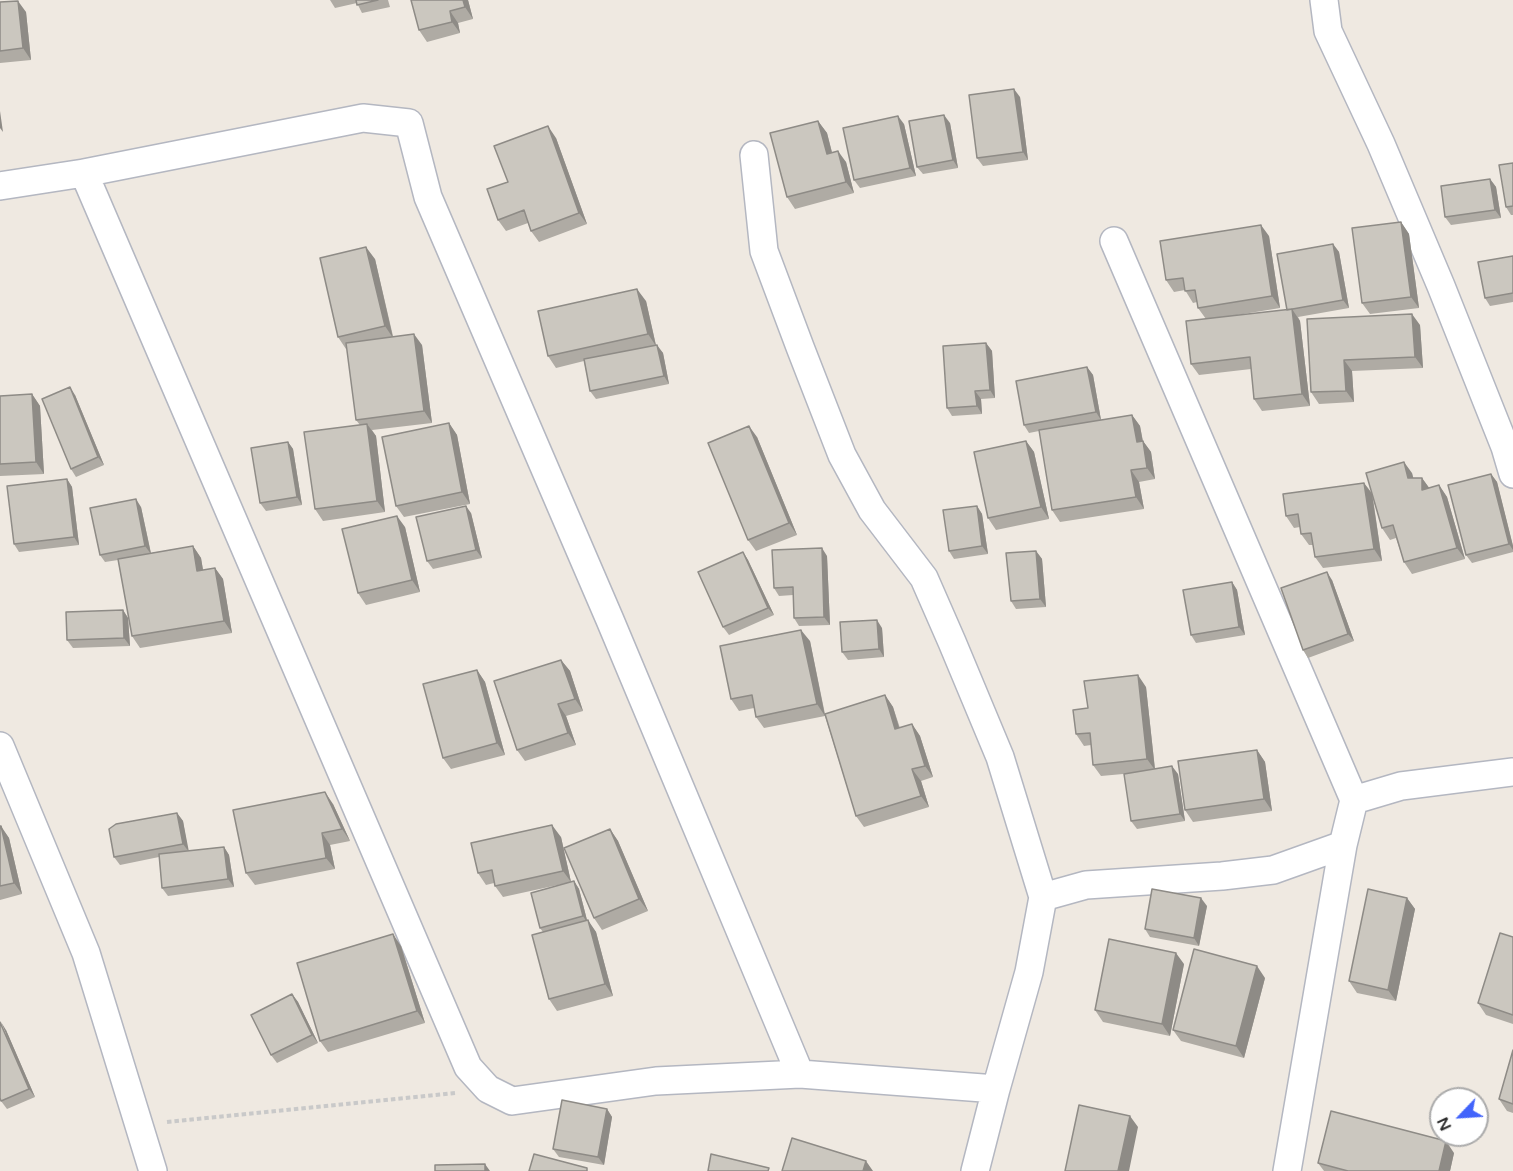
<!DOCTYPE html>
<style>
body{margin:0}
#map{position:relative;width:1513px;height:1171px;overflow:hidden;background:#efe9e1;font-family:"Varela Round",sans-serif}
canvas{display:block}
.north{position:absolute;left:1429px;top:1087px;width:60px;height:60px;box-sizing:border-box;background:#fff;border:2px solid #ababab;border-radius:50%;rotate:245deg;font-size:16px;font-weight:700;line-height:24px;text-align:center;color:#2e2e2e}
.north::after{content:'';display:block;margin:auto;width:21px;height:27px;background:#4264fb;clip-path:polygon(50% 0,100% 100%,50% 72%,0 100%)}
</style>
<div id="map">
<canvas width="1513" height="1171"></canvas>
<div class="north">N</div>
</div>
<script>
const c = document.querySelector('canvas').getContext('2d');
c.lineJoin = 'round';
function stroke(path, color, width, dash) {
  c.strokeStyle = color;
  c.lineWidth = width;
  c.lineCap = dash ? 'butt' : 'round';
  c.setLineDash(dash || []);
  c.stroke(path);
}
function fill(path, color) {
  c.fillStyle = color;
  c.fill(path, 'evenodd');
}
const minor = new Path2D(`
 M1324,0l4,31 53,113 60,142 64,161 8,27
 M754,155l10,96 36,96 42,108 30,55 52,68 28,64 48,115 43,140 -14,75 -33,117 -21,82
 M84,173l384,894 20,22 24,12 144,-20 144,-7 196,15
 M0,186l84,-13 279,-55 46,5 19,74 182,423 190,454
 M1114,241l240,559
 M0,746l86,207 67,218
 M1043,897l43,-12 136,-9 51,-6 70,-25 11,-45 47,-14 112,-14
 M1287,1171l56,-326`);
stroke(minor, '#b4b7c1', 30);
stroke(new Path2D(`
 M167,1122l288,-29`), '#c9c9c9', 4, [4.5, 3]);
stroke(minor, '#fff', 27);
fill(new Path2D(`
 M330,0h58l2,7 -28,6 -5,-10 -22,5z
 M468,0l5,19 -15,4 2,10 -33,9 -8,-12z
 M0,2l26,10 5,48 -31,3z
 M1020,97l8,63 -45,6 -6,-8z
 M818,121l9,12 5,19 14,10 8,31 -59,16 -8,-12z
 M950,123l8,45 -35,6 -6,-7z
 M904,124l12,52 -56,12 -6,-8z
 M556,138l31,86 -48,18 -8,-11 -3,-8 -22,8 -8,-11 10,-38z
 M1513,163v52h-2l-5,-8z
 M1490,179l6,8 5,31 -50,7 -6,-8z
 M1401,222l8,12 10,74 -49,6 -8,-11z
 M1269,236l11,72 -55,9 62,-7 46,-66 6,8 10,56 -51,9 2,4 10,85 -48,5 -8,-12 -3,-30 -52,6 -8,-11 15,-45 -8,-11 -1,-6 -4,1 -8,-13 -11,2 -8,-12z
 M1513,256v46l-23,4 -5,-8z
 M375,259l18,77 29,9 10,78 -60,7 4,6 9,76 -62,9 -8,-12 45,-84 -4,-5 -9,-72 -1,1 -8,-12z
 M646,301l10,44 7,8 6,31 -73,15 -6,-8 -6,-30 -28,7 -8,-12z
 M1307,319l113,6 3,43 -71,3 2,31 -35,2 -8,-12z
 M986,343l6,8 3,47 -14,1 1,15 -30,2 -5,-8z
 M1087,367l6,8 8,45 31,-5 8,11 3,15 8,11 4,27 -16,3 5,27 -84,13 -8,-12 -13,-79 -10,2 -5,-8z
 M32,394l8,12 4,68 -44,2v-80z
 M75,395l29,70 -28,12 -5,-8z
 M449,423l8,12 13,69 -66,13 -8,-11z
 M757,437l40,98 -41,16 -8,-11z
 M1026,441l8,11 15,67 -53,11 -8,-12z
 M288,442l5,7 9,56 -36,6 -6,-8z
 M1412,473l1,5h9l7,10 10,-3 8,12 18,62 -53,15 -8,-12 -8,-24 -6,2 -8,-12 -9,-30 9,63 -59,7 -8,-11 -2,-12h-4l-8,-11 -1,-7 -6,1 -8,-12 78,-33 8,10z
 M1491,474l6,8 16,64v6l-41,11 -6,-8z
 M67,479l5,8 7,58 -60,7 -5,-8z
 M977,506l5,8 6,40 -34,5 -5,-8z
 M141,507l10,46 42,-7 8,12 2,12 12,-2 8,11 9,54 -92,15 -8,-12 -14,-76 -13,2 -5,-7z
 M471,513l11,45 -49,11 -6,-8z
 M405,527l15,65 -54,13 -8,-12z
 M1036,551l6,8 4,48 -30,2 -5,-8z
 M743,552l5,8 26,55 -45,20 -6,-8z
 M827,556l3,69 -31,1 -5,-8 -1,-23 -14,1 -5,-8z
 M1332,580l22,61 -46,17 -5,-8z
 M1232,582l5,8 8,45 -49,8 -5,-8z
 M123,610l5,8 2,28 -57,2 -6,-8z
 M882,628l2,29 -36,3 -6,-8z
 M810,641l15,73 60,-19 8,12 7,21 12,-4 8,12 13,41 -12,4 8,26 -65,20 -8,-11 -31,-100 -61,12 -8,-11 -2,-9 -15,3 -8,-12z
 M561,660l9,11 13,40 -17,5 10,29 -51,16 -8,-11z
 M477,670l8,12 20,73 -54,14 -8,-11z
 M1146,687l9,82 23,5 7,47 -48,8 -6,-8 3,-48 -33,3 -8,-11 -2,-20 -7,1 -8,-12z
 M1257,750l8,12 7,49 -79,11 -8,-12z
 M333,804l17,37 -20,4 5,24 -80,16 -9,-12z
 M177,813l6,8 5,30 36,-4 5,8 5,32 -66,9 -6,-8 -3,-31 -39,8 -6,-8z
 M0,826l9,12 13,56 -22,6z
 M610,829l8,12 30,70 -46,19 -8,-12z
 M561,837l10,45 3,-1 5,8 8,31 9,12 17,64 -56,15 -8,-12 -6,-67 -3,-4 27,-45 -64,14 -8,-11 -1,-3 -8,2 -8,-12z
 M1407,898l8,11 -19,92 -39,-8 -8,-12z
 M1207,906l-8,40 -49,-9 -5,-8z
 M1513,937v87l-27,-9 -8,-12z
 M401,946l24,77 -97,29 -8,-11z
 M1184,964l-14,72 -67,-14 -8,-12z
 M1265,978l-21,80 -63,-17 -8,-11z
 M292,994l6,8 20,41 -41,20 -6,-8z
 M6,1030l29,67 -28,12 -6,-8z
 M1513,1050v63l-6,-2 -8,-12z
 M607,1109l5,8 -8,48 -45,-8 -6,-8z
 M1454,1153l-4,18h-126l-6,-8z`), '#afaba4');
fill(new Path2D(`
 M463,0h5l5,19 -8,-12z
 M18,1l8,11 5,48 -8,-12z
 M450,11l8,12 2,10 -8,-11z
 M1014,89l6,8 8,63 -5,-8z
 M0,111l3,21 -3,-4z
 M944,115l6,8 8,45 -5,-8z
 M898,116l6,8 12,52 -6,-8z
 M818,121l9,12 8,32 -8,-11z
 M548,126l8,12 31,86 -8,-11z
 M838,151l8,11 8,31 -8,-11z
 M1490,179l6,8 5,31 -6,-8z
 M1401,222l8,12 10,74 -8,-11z
 M1261,225l8,11 11,72 -8,-12z
 M1333,244l6,8 10,56 -6,-8z
 M366,247l9,12 18,79 -8,-12z
 M637,289l9,12 10,45 -8,-12z
 M1292,309l8,12 10,85 -8,-12z
 M1412,314l8,11 3,43 -8,-11z
 M414,334l8,11 10,78 -8,-12z
 M986,343l6,8 3,47 -5,-8z
 M657,345l6,8 6,31 -5,-8z
 M1344,360l8,11 2,31 -8,-11z
 M1087,367l6,8 8,45 -5,-8z
 M70,387l5,8 29,70 -6,-8z
 M975,391l6,8 1,15 -5,-8z
 M32,394l8,12 4,68 -8,-12z
 M1132,415l8,11 5,28 -8,-12z
 M449,423l8,12 13,69 -8,-12z
 M367,424l9,12 9,76 -8,-11z
 M749,426l8,11 40,98 -8,-12z
 M1026,441l8,11 15,67 -8,-12z
 M1143,441l8,11 4,27 -8,-11z
 M288,442l5,7 9,56 -5,-8z
 M1404,462l8,11 4,16 -8,-11z
 M1131,470l8,12 5,27 -8,-12z
 M1491,474l6,8 16,64v4l-4,-6z
 M1422,478l8,11 -8,1z
 M67,479l5,8 7,58 -5,-8z
 M1364,483l8,11 10,67 -8,-12z
 M1439,485l8,12 18,62 -8,-11z
 M136,499l5,8 10,47 -6,-8z
 M466,506l5,7 11,45 -6,-8z
 M977,506l5,8 6,40 -6,-8z
 M397,516l8,11 15,65 -8,-12z
 M193,546l8,12 4,24 -8,-11z
 M822,548l5,8 3,69 -6,-8z
 M1036,551l6,8 4,48 -6,-8z
 M743,552l5,8 26,55 -6,-7z
 M215,568l8,11 9,54 -8,-12z
 M1327,572l5,8 22,61 -6,-7z
 M1232,582l5,8 8,45 -6,-8z
 M123,610l5,8 2,28 -6,-8z
 M877,620l5,8 2,29 -5,-8z
 M801,630l9,11 15,75 -8,-12z
 M561,660l9,11 13,40 -8,-12z
 M477,670l8,12 20,73 -8,-12z
 M1138,675l8,12 9,83 -8,-11z
 M885,695l8,12 10,34 -8,-12z
 M558,704l8,12 10,29 -8,-12z
 M912,724l8,12 13,41 -8,-11z
 M1257,750l8,12 7,49 -8,-12z
 M1172,766l6,8 7,47 -5,-7z
 M912,769l9,12 8,26 -8,-11z
 M325,792l8,12 17,37 -8,-12z
 M177,813l6,8 6,31 -6,-8z
 M552,825l9,12 10,45 -8,-11z
 M1,826l8,12 13,56 -8,-11z
 M610,829l8,12 30,70 -9,-12z
 M322,833l8,12 5,24 -9,-11z
 M224,847l5,8 5,32 -6,-8z
 M574,881l5,8 9,35 -5,-8z
 M1201,898l6,8 -8,40 -5,-8z
 M1407,898l8,11 -19,92 -8,-11z
 M588,920l8,12 17,64 -8,-12z
 M393,934l8,12 24,77 -8,-12z
 M1176,953l8,11 -14,72 -8,-12z
 M1257,966l8,12 -21,80 -8,-12z
 M292,994l6,8 20,41 -6,-8z
 M1,1022l5,8 29,67 -6,-8z
 M607,1109l5,8 -8,48 -6,-8z
 M1130,1116l8,11 -9,44h-11z
 M1446,1141l8,12 -4,18h-11z
 M866,1161l7,10h-10z
 M485,1164l5,7h-5z`), '#8e8b86');
const building = new Path2D(`
 M356,0h22l-21,5z
 M411,0h52l2,7 -15,4 2,11 -33,8z
 M18,1l5,47 -23,3v-49z
 M1014,89l9,63 -46,6 -8,-63z
 M944,115l9,45 -36,7 -8,-46z
 M898,116l12,52 -56,12 -11,-52z
 M818,121l9,33 11,-3 8,31 -59,15 -17,-64z
 M548,126l31,87 -48,18 -7,-21 -26,10 -11,-31 21,-7 -14,-36z
 M1513,163v43l-7,1 -7,-42z
 M1490,179l5,31 -50,7 -4,-31z
 M1401,222l10,75 -49,6 -10,-75z
 M1261,225l11,71 -74,12 -3,-18 -10,1 -2,-13 -17,2 -6,-39z
 M1333,244l10,56 -56,10 -10,-56z
 M366,247l19,79 -47,11 -18,-79z
 M1513,256v37l-28,5 -7,-36z
 M637,289l11,45 -100,22 -10,-45z
 M1292,309l10,85 -48,5 -4,-42 -59,7 -5,-43z
 M1412,314l3,43 -71,3 2,31 -35,1 -4,-73z
 M414,334l10,77 -68,9 -10,-77z
 M986,343l4,47 -15,1 2,15 -30,2 -4,-62z
 M657,345l7,31 -74,15 -6,-32z
 M1087,367l9,45 -72,13 -8,-44z
 M70,387l28,70 -27,12 -29,-70z
 M32,394l4,68 -36,2v-68z
 M1132,415l5,27 6,-1 4,27 -16,2 5,27 -84,13 -13,-80z
 M449,423l13,69 -66,14 -14,-69z
 M367,424l10,77 -62,8 -11,-77z
 M749,426l40,97 -41,17 -40,-97z
 M1026,441l15,66 -53,11 -14,-66z
 M288,442l9,55 -37,6 -9,-55z
 M1404,462l4,16h14v12l17,-5 18,63 -53,14 -11,-37 -11,3 -16,-55z
 M1491,474l18,70 -43,11 -18,-70z
 M67,479l7,58 -60,7 -7,-58z
 M1364,483l10,66 -59,8 -4,-24 -10,1 -3,-20 -12,2 -3,-22z
 M136,499l9,47 -45,9 -10,-47z
 M466,506l10,44 -49,11 -11,-44z
 M977,506l5,40 -33,5 -6,-41z
 M397,516l15,64 -54,13 -16,-64z
 M193,546l4,25 18,-3 9,53 -92,15 -14,-77z
 M822,548l2,69 -30,1 -1,-31 -19,1 -2,-38z
 M1036,551l4,48 -29,2 -5,-48z
 M743,552l25,56 -45,19 -25,-55z
 M1327,572l21,62 -45,16 -22,-62z
 M1232,582l7,45 -48,8 -8,-45z
 M123,610l1,28 -57,2 -1,-28z
 M877,620l2,29 -37,3 -2,-30z
 M801,630l16,74 -61,13 -4,-22 -21,4 -11,-53z
 M561,660l14,39 -17,5 10,29 -51,17 -23,-69z
 M477,670l20,73 -54,15 -20,-74z
 M1138,675l9,84 -54,6 -3,-32 -14,1 -3,-24 15,-2 -4,-27z
 M885,695l10,34 17,-5 13,42 -13,3 9,27 -65,20 -31,-102z
 M1257,750l7,49 -79,11 -7,-49z
 M1172,766l8,48 -49,7 -7,-47z
 M325,792l17,37 -20,4 4,25 -80,15 -13,-63z
 M177,813l6,31 -69,13 -5,-28 7,-5z
 M552,825l11,46 -68,15 -3,-16 -14,3 -7,-30z
 M0,826h1l13,57 -14,3z
 M610,829l29,70 -45,19 -30,-70z
 M224,847l4,32 -66,9 -3,-34z
 M574,881l9,35 -43,12 -9,-35z
 M1152,889l49,9 -7,40 -49,-9z
 M1368,889l39,9 -19,92 -39,-9z
 M588,920l17,64 -56,15 -17,-64z
 M1500,933l13,4v78l-35,-12z
 M393,934l24,77 -97,30 -23,-78z
 M1109,939l67,14 -14,71 -67,-14z
 M1194,949l63,17 -21,80 -63,-16z
 M292,994l20,41 -41,20 -20,-40z
 M0,1022l29,67 -28,12 -1,-3z
 M1513,1050v54l-14,-5z
 M562,1100l45,9 -9,48 -45,-8z
 M1079,1105l51,11 -12,55h-53z
 M1331,1111l115,30 -7,30h-91l-30,-8z
 M792,1138l74,23 -3,10h-81z
 M534,1154l53,14v3h-58z
 M711,1154l58,14 -1,3h-60z
 M485,1164v7h-50v-6z`);
fill(building, '#cbc7bf');
stroke(building, '#8e8b86', 1.5);
</script>
